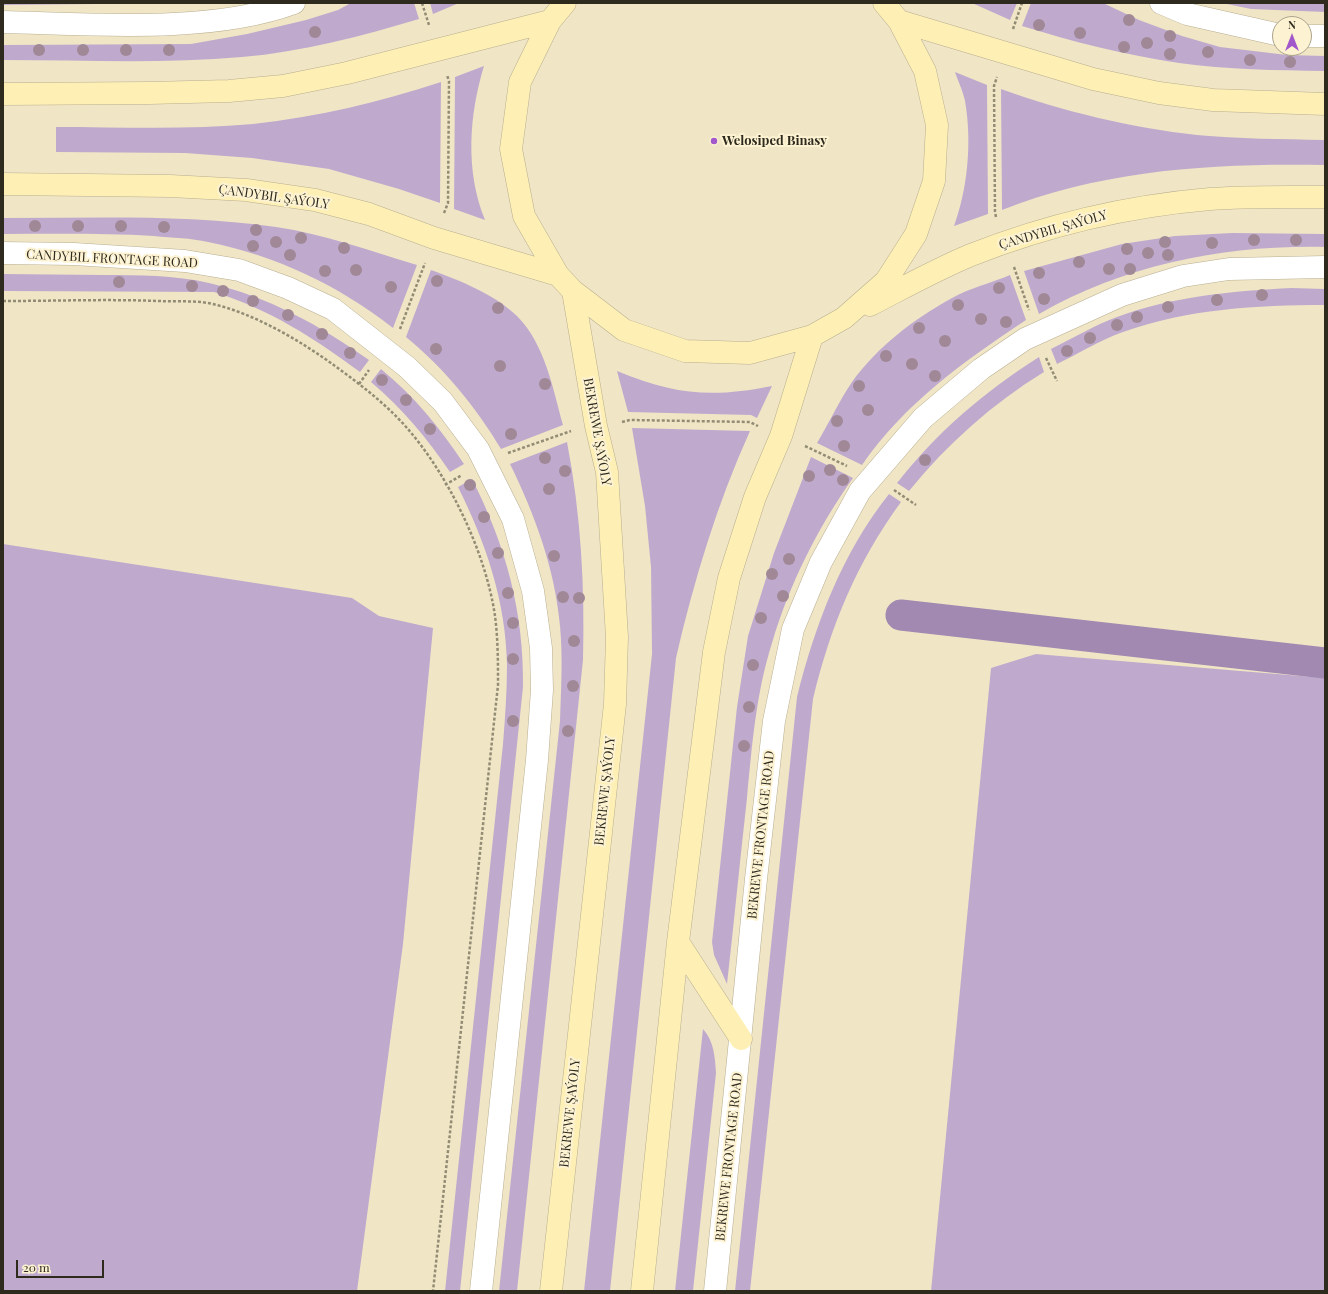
<!DOCTYPE html>
<meta charset="utf-8">
<style>
body{margin:0}
#map{position:relative;width:1328px;height:1294px;overflow:hidden;background:#f0e6c6;font-family:"Playfair Display",serif}
canvas{display:block}
.frame{position:absolute;inset:0;border:4px solid #2e2a1e;pointer-events:none}
.north{position:absolute;left:1272px;top:16px;width:40px;height:40px;box-sizing:border-box;background:#fdf3d3;border:1px solid #aaa38b;border-radius:50%;rotate:0deg;font-size:11px;font-weight:700;line-height:16px;text-align:center;color:#2e2a1e}
.north::after{content:'';display:block;margin:auto;width:14px;height:18px;background:#a257ca;clip-path:polygon(50% 0,100% 100%,50% 72%,0 100%)}
.scale{position:absolute;left:16px;top:1260px;width:88px;height:18px;box-sizing:border-box;border:2px solid #2e2a1e;border-top:0;padding-left:5px;font-size:12px;line-height:14px;white-space:nowrap;color:#2e2a1e;-webkit-text-stroke:3px #fdf3d3;paint-order:stroke}
</style>
<div id="map">
<canvas width="1328" height="1294"></canvas>
<div class="frame"></div>
<div class="north">N</div>
<div class="scale">20 m</div>
</div>
<script>
const c = document.querySelector('canvas').getContext('2d');
c.lineJoin = 'round';
function fill(path, color) {
  c.fillStyle = color;
  c.fill(path, 'evenodd');
}
function stroke(path, color, width, dash) {
  c.strokeStyle = color;
  c.lineWidth = width;
  c.lineCap = dash ? 'butt' : 'round';
  c.setLineDash(dash || []);
  c.stroke(path);
}
function write(font, color, halo, rows, align = 'center') {
  c.font = font + ' "Playfair Display",serif';
  c.lineWidth = 4;
  c.setLineDash([]);
  c.textBaseline = 'middle';
  c.strokeStyle = halo;
  c.fillStyle = color;
  for (const [text, x, y, turn = 0] of rows) {
    c.save();
    c.translate(x, y);
    c.rotate((+turn || 0) * Math.PI / 180);
    c.textAlign = isNaN(turn) ? turn : align;
    if (halo) c.strokeText(text, 0, 0);
    c.fillText(text, 0, 0);
    c.restore();
  }
}
fill(new Path2D(`
 M3,3h189l-189,2z
 M351,3h63l5,16c-57,17 -117,33 -177,38 -79,7 -160,3 -239,3v-15l188,-1 56,-10 59,-14 32,-10z
 M430,3h29l-26,11z
 M972,3h45l-7,17z
 M1031,3h72l36,17 43,16 38,11 67,8 38,1v15c-48,-1 -98,-1 -146,-8 -54,-8 -105,-21 -157,-37z
 M1222,3h103v9l-74,-3z
 M484,66c-15,49 -19,105 1,154l-31,-11 1,-132z
 M955,72l32,13 1,129 -34,12c14,-38 18,-85 11,-125 -2,-10 -7,-20 -10,-29z
 M441,82l-1,121 -41,-14 -70,-20 -77,-11 -67,-5 -129,-1v-25c65,0 132,3 197,-3 64,-7 127,-22 188,-42z
 M1001,89c60,22 132,39 196,46 42,4 85,4 128,5v25c-109,-2 -220,4 -323,45z
 M3,218c91,0 183,-4 273,9 48,7 95,24 141,38l-24,63c-55,-43 -116,-72 -185,-86 -17,-4 -36,-4 -54,-6 -50,-3 -101,-2 -151,-2z
 M1232,233l93,1v13c-100,-2 -198,17 -286,67l-15,-43 98,-27 53,-8z
 M431,270c30,11 63,24 86,46 28,28 36,73 46,109l-62,24c-25,-42 -58,-82 -95,-112z
 M3,274c33,0 67,1 100,1 35,0 72,0 106,8 58,13 112,43 160,77l-9,12c-46,-34 -91,-63 -146,-80l-211,-1z
 M1010,275l16,45c-62,41 -122,84 -164,145l-45,-22c12,-20 22,-42 35,-61 26,-36 62,-63 100,-84 18,-10 39,-15 58,-23z
 M1292,288l33,1v16c-69,0 -137,4 -202,27 -23,8 -45,22 -66,32l-6,-15c22,-11 44,-24 66,-32 57,-21 116,-26 175,-29z
 M1039,357l5,15c-52,32 -97,72 -135,119l-12,-8c41,-52 86,-90 142,-126z
 M381,369c34,28 59,59 83,95l-14,8c-23,-34 -47,-63 -79,-90z
 M617,371c58,24 95,27 155,15l-15,32 -6,-3 -123,-3z
 M632,428l118,3c-33,73 -56,149 -74,227l-66,633h-26l68,-637 -1,-87 -6,-61z
 M567,442c14,73 18,145 16,218l-66,631h-18l61,-570c1,-32 3,-63 0,-95 -5,-57 -25,-111 -50,-162z
 M811,457l42,21c-36,51 -63,105 -81,165 -16,50 -20,103 -25,155 -7,62 -13,124 -20,186l-13,-29 -2,-13 25,-235 11,-71 26,-83z
 M472,479c34,67 52,133 51,208l-63,604h-15l58,-547c2,-26 4,-52 4,-79 -1,-63 -21,-122 -49,-178z
 M889,494l12,8c-45,62 -70,123 -88,197l-63,592h-15l62,-594c18,-72 45,-144 92,-203z
 M3,544l349,54 27,18 54,12 -30,316 -46,347h-354z
 M1036,654l289,24v613h-394l60,-623z
 M703,1029c11,12 12,28 13,44l-23,218h-18z`), '#bfaacd');
stroke(new Path2D(`
 M901,615l424,48`), '#a189b1', 31);
const minor = new Path2D(`
 M1161,3l26,11 93,21
 M3,22c89,2 207,12 291,-19
 M1304,36h21
 M3,253l71,1 111,7 54,9 49,18 45,21 74,58 36,35 35,47 35,70 20,72 8,57 1,42 -5,70 -56,531
 M715,1291l41,-412 18,-158 19,-92 28,-67 39,-71 63,-73 58,-49 44,-30 97,-44 61,-19 46,-7 96,-2`);
const secondary = new Path2D(`
 M565,3l-15,18 -30,61 -9,67 13,67 34,59 15,16 51,39 61,21 65,2 62,-17 32,-18 42,-37 30,-47 18,-53 3,-56 -12,-54 -26,-50 -15,-18
 M899,21l194,58 66,14 54,7 112,4
 M3,94l146,-1 80,-2 54,-5 64,-13 203,-52
 M3,184l167,2 76,4 69,10 54,14 65,24 124,37
 M870,305c33,-17 67,-36 101,-50 76,-30 157,-49 239,-56 38,-3 77,-2 115,-2
 M678,942l63,97
 M551,1291l64,-587 2,-67 -10,-165 -11,-46 -23,-135
 M642,1291l36,-349 36,-290 15,-74 26,-81 26,-61 31,-100`);
stroke(minor, '#b8ae90', 23);
stroke(secondary, '#b8ae90', 23);
stroke(new Path2D(`
 M422,3l7,22
 M1013,29l9,-26
 M444,213l4,-10 1,-122 -2,-6
 M996,217l-1,-5 -1,-126 3,-9
 M1014,267l15,43
 M3,301c52,0 104,-2 156,0 18,1 37,-1 54,3 42,10 88,37 122,62 26,19 51,38 72,62 42,48 79,125 88,188 3,23 3,46 3,69l-65,606
 M400,329l25,-66
 M1046,358l11,23
 M359,384l10,-14
 M622,422l8,-2 120,2 8,4
 M805,446l42,20
 M508,453l63,-22
 M445,485l17,-10
 M894,490l22,15`), '#938c75', 2.5, [3, 2]);
stroke(minor, '#fff', 22);
stroke(secondary, '#fef0b5', 22);
c.fillStyle = '#a08897';
for (const [x, y] of [
 [1129,20],
 [1039,25],
 [315,32],
 [1080,33],
 [1170,36],
 [1147,43],
 [1124,47],
 [39,50],
 [83,50],
 [126,50],
 [169,50],
 [1208,52],
 [1170,54],
 [1250,60],
 [1290,62],
 [35,226],
 [78,226],
 [121,226],
 [164,227],
 [256,230],
 [301,238],
 [1254,240],
 [1296,240],
 [276,242],
 [1165,242],
 [1212,243],
 [253,246],
 [344,248],
 [1127,249],
 [1148,253],
 [290,255],
 [1168,255],
 [1079,262],
 [1109,269],
 [1130,269],
 [356,270],
 [325,271],
 [1039,273],
 [437,281],
 [119,282],
 [192,286],
 [391,287],
 [999,288],
 [223,291],
 [1262,295],
 [1044,299],
 [1217,300],
 [253,301],
 [958,305],
 [1168,307],
 [498,308],
 [288,315],
 [1137,317],
 [981,319],
 [1006,322],
 [1117,325],
 [919,328],
 [322,334],
 [1090,338],
 [945,341],
 [436,349],
 [1067,351],
 [350,353],
 [886,356],
 [912,364],
 [500,366],
 [935,376],
 [382,380],
 [545,384],
 [859,386],
 [406,400],
 [868,410],
 [837,421],
 [430,429],
 [511,434],
 [844,446],
 [545,458],
 [925,460],
 [830,470],
 [565,471],
 [809,476],
 [843,480],
 [470,485],
 [549,489],
 [484,517],
 [498,553],
 [554,556],
 [789,559],
 [772,574],
 [508,593],
 [783,596],
 [563,597],
 [579,598],
 [761,618],
 [513,623],
 [574,641],
 [513,659],
 [753,665],
 [573,686],
 [749,707],
 [513,721],
 [568,731],
 [744,746]
]) {
  c.beginPath();
  c.arc(x, y, 6, 0, 2 * Math.PI);
  c.fill();
}
for (const [x, y, r, color] of [
 [714,141,4,"#a257ca"]
]) {
  const dot = new Path2D();
  dot.arc(x, y, r, 0, 2 * Math.PI);
  c.fillStyle = color;
  c.fill(dot);
  stroke(dot, '#fdf3d3', 1.5);
}
write('bold 13px', '#2e2a1e', '#fdf3d3', [
 ["Welosiped Binasy",722,141]
], 'left');
write('13px', '#2e2a1e', '#fdf3d3', [
 ["ÇANDYBIL ŞAÝOLY",274,197,8],
 ["ÇANDYBIL ŞAÝOLY",1053,230,-16],
 ["CANDYBIL FRONTAGE ROAD",112,259,3],
 ["BEKREWE ŞAÝOLY",597,432,80],
 ["BEKREWE ŞAÝOLY",605,791,-84],
 ["BEKREWE FRONTAGE ROAD",761,835,-84],
 ["BEKREWE ŞAÝOLY",570,1113,-84],
 ["BEKREWE FRONTAGE ROAD",729,1157,-84]
]);
</script>
